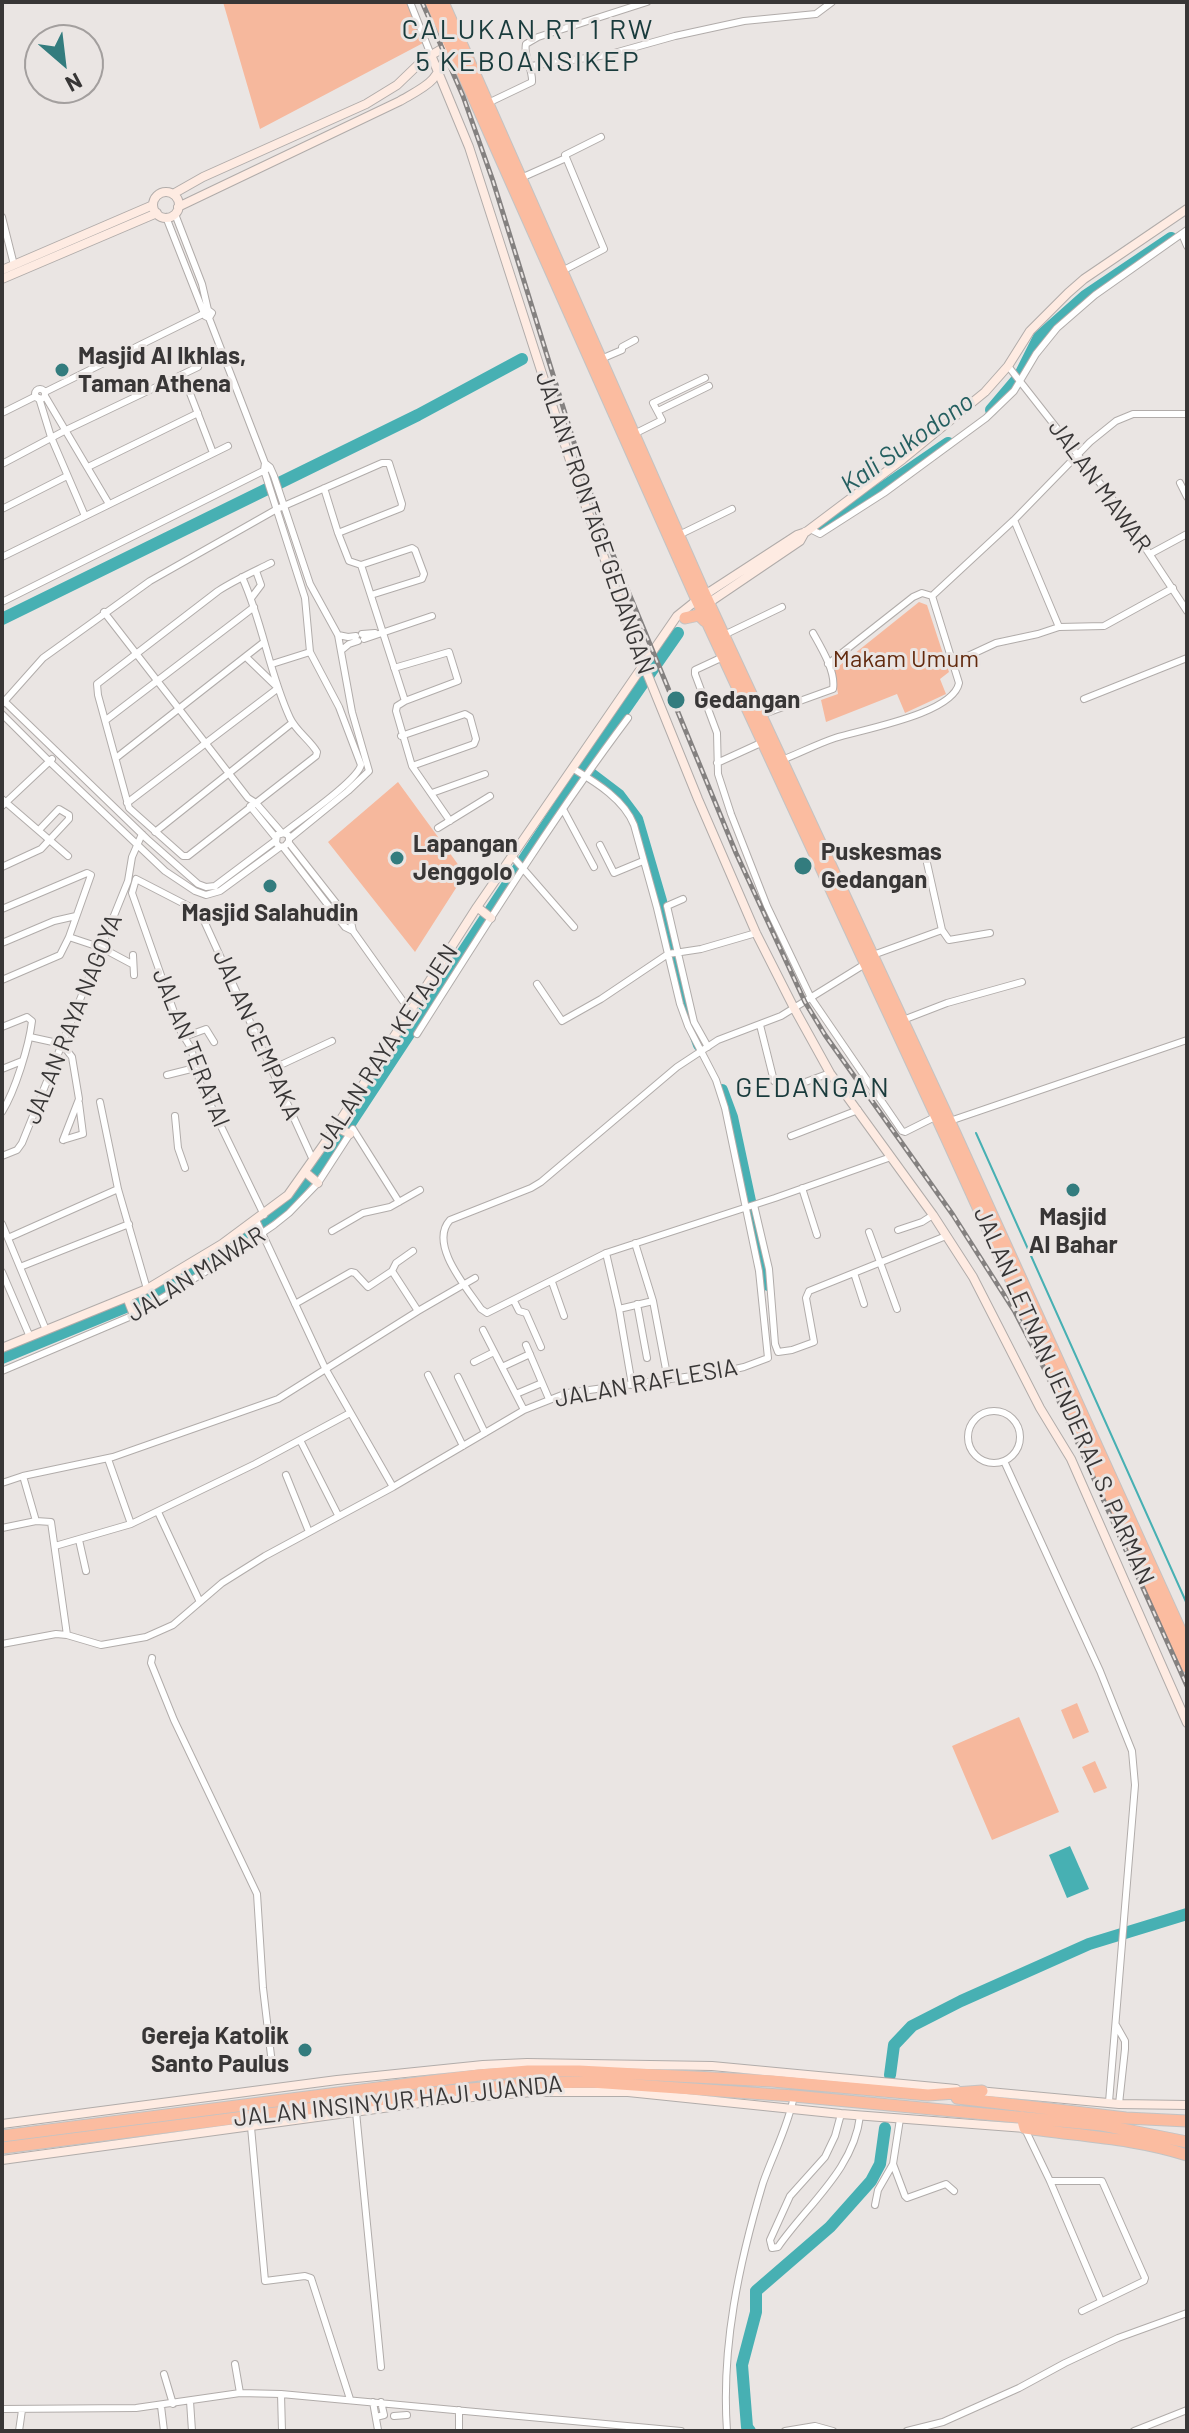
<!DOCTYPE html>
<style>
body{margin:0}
#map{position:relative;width:1189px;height:2433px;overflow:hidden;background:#eae5e3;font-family:Barlow,sans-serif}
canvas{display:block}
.frame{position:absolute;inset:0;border:4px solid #383636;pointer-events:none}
.north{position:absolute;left:24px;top:24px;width:80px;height:80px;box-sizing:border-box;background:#eae5e3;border:2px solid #a39f9e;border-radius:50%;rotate:152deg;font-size:22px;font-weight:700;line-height:32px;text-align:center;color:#383636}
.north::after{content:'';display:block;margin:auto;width:28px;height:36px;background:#337c7e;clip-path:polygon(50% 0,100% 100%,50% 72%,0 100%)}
</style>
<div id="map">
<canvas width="1189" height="2433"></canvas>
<div class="frame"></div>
<div class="north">N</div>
</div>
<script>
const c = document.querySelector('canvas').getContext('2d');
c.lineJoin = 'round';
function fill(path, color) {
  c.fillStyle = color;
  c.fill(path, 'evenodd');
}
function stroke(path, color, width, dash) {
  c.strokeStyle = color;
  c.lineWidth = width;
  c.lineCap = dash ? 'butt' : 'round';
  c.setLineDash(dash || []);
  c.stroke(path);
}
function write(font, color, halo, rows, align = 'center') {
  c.font = font + ' Barlow,sans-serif';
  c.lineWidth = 6;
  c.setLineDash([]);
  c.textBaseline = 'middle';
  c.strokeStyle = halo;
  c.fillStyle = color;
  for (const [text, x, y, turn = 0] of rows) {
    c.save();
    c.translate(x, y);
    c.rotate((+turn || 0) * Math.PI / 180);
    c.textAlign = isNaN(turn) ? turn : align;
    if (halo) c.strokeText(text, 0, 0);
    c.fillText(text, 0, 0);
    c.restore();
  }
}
fill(new Path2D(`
 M223,2h185l17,40 -165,87z
 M919,602l8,3 22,67 -9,7 6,15 -41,19 -8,-19 -71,28 -5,-22 17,-6 -4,-24z
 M398,782l67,92 -50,78 -87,-110z
 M1077,1703l12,29 -16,7 -12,-29z
 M1019,1717l40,95 -67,28 -40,-94z
 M1095,1761l12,27 -13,5 -12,-26z`), '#f6b89d');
fill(new Path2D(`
 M1070,1846l19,43 -22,9 -18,-43z`), '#47b0b3');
stroke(new Path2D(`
 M976,1133l211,471`), '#47b0b3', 2);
stroke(new Path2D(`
 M991,410l28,-33 20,-40 46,-41 86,-58
 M821,530l127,-87
 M2,619l416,-204 104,-56
 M590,773l29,22 18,24 24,82 26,111 12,33
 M722,1090l10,27 36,168
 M2,1358l148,-61 45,-28 93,-66 52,-64 244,-371 94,-135
 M890,2075l4,-30 18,-19 49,-25 128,-57 98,-30
 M750,2431l-3,-4 -5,-62 14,-53v-21l74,-64 41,-46 9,-17 5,-36`), '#47b0b3', 12);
const street = new Path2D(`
 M410,2l21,53
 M531,66l76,-11 68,-19 69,-15 72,-7 16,-12
 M488,103l44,-21c1,-13 -9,-26 -6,-38l12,-7 109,-35
 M521,178l45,-20
 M2,217l12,48
 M166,217l39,99 4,2 3,-5 -4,-3 -6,-26 -27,-70
 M1182,234l5,12
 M562,271l42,-22 -39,-94 36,-18
 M209,318l56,145 -1,7 41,128 5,54 29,55 22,58c-4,16 -61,55 -77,68l-7,2 -1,8 4,4 5,-1 4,-5v-5l-5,-3
 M601,359l21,-9v-3l13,-7
 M1008,366l109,139 70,106
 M183,375l30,78
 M35 394a5 5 0 1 1 10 0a5 5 0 1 1-10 0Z
 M45,392l160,-79
 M45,396l64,108
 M39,398l12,39 34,79
 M658,411l51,-25
 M2,413l34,-17
 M634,434l28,-14 -9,-17 52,-25
 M265,463l5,4 4,9 36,108 28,51 14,77 17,59 -21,20 -59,48
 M2,464l64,-34 132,-63
 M88,467l110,-54
 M1180,483l7,14
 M324,488l14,45 11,28 12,4 51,-17 3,2 9,24 -2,5 -51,16
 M2,509l65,-33
 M1014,520l45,107
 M810,529l10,5 64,-41 102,-75 28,-27 22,-37 21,-26 38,-33 92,-65
 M679,535l53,-26
 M1150,554l37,-20
 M2,557l226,-111
 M361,565l44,136
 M242,577c21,46 27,96 48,141 6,13 20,22 27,34l-1,4 -128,100h-5l-54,-48 -31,-113 -1,-11 121,-93c17,-11 35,-19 53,-28
 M932,596l82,-76 76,-78 26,-21 17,-7h54
 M252,597l9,-12 -5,-14
 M2,602l265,-133
 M104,612l144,186 8,5 26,30
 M362,634l13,-1
 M338,635l10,2 8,-1
 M724,635l58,-28
 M364,639l68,-23
 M343,649l6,-5 9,-3
 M246,657l29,28
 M723,657l-28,13v4l22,59 1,41 13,40 36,92 44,92 91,133 3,1 30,-15
 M953,663l43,-20 42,-9 21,-7 45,-1 69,-38
 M272,664l38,-12
 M828,664l85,-67 9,-4 10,3
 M394,668l55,-16 9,29 -53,20 -8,5 -1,5 16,55 38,55
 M2,699l145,140 51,45 8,3 9,-1 60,-45
 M1084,699l103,-41
 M2,704l41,-46 107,-77 127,-72 105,-46h7l13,41 -1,4 -63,25
 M2,714l48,48 115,109 30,20 11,4 14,-4 60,-44
 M761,715l72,-26c3,-17 -11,-40 -20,-56
 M106,720l148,-113
 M401,736l64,-22 5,3 6,22 -2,5 -62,22
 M116,758l148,-116
 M782,760c18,-7 35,-16 53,-22 28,-9 118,-24 124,-55l-27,-87
 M717,763l46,-21
 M432,793l53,-19
 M2,799l66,57
 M127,803l150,-114
 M2,806l50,-47
 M250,806l26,32
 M564,811l30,56
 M438,828l52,-32
 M155,832l137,-109
 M289,843l62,79 2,9 57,80
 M600,845l14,28 29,-12
 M283,847l62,80 8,4
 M512,856l62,71
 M2,867l39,-18 28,-30v-4l-10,-6 -20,21
 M136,879l-4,14 49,139 10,16 9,35 64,132
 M136,879l64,33
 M683,899l-16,7 27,116 14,25
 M2,909l85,-36 4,2 -22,62 -9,18 -58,25
 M200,912l113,248
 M942,930l7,10 41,-7
 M69,937l33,11 30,16
 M2,943l52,-22 22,-5
 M133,955l1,20
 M873,955l69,-25 -15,-67
 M865,964l-84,52 -63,24 -41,27 -136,115 -10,6 -81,32c-22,24 17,68 31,89l6,4 119,-60 169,-55 116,-41
 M537,984l25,37 39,-22 67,-45 33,-5 55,-16
 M903,1020l44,-17 75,-21
 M760,1025l14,56
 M2,1027l25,-10 5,4c-3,25 -17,70 -30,91
 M417,1034c68,-107 135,-215 211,-316
 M30,1037l32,7 10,13 7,42 -16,41
 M184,1037l22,-8 8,13
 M2,1069l20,-8
 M272,1069l60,-28
 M167,1075l28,-7
 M800,1084l30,-11
 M100,1102l18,87 29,100
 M175,1116l3,32 7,20
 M947,1122l240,-82
 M791,1136l67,-26
 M63,1140l20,-6 -4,-31
 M2,1156l15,-6 5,-7 106,-262 4,-24 10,-23
 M802,1188l15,47
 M754,1205l15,64 6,75 3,8 14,-2 22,-8 -8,-44 3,-7 137,-55
 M256,1220l69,148 68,119
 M2,1224l44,106
 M898,1230l24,-8 11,-7
 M332,1231l31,-18 27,-6 30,-17
 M869,1232l28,77
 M8,1238l110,-49
 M635,1243l18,58
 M606,1253l13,56 13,76
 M20,1267l109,-43
 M392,1271l26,40
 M2,1272l28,65
 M854,1273l10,31
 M552,1282l12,34
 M514,1301l5,10 7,2 15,34
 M295,1304l56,-32 4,1 13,14 24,-16 4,-8 17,-12
 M637,1304l10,54
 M619,1309l34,-8 15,79
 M483,1330l41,80
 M526,1345l23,54
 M474,1362l20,-10
 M502,1367l28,-13
 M2,1371l132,-56 71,-43 69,-47 15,-12 29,-30 35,-54 46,73
 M428,1375l35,71
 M458,1377l27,56
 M516,1394l26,-11
 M968 1437a26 26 0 1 1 52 0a26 26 0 1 1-52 0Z
 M300,1440l38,75
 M108,1459l23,65
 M1004,1461l96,210 32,80 3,34 -26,317
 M286,1475l23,57
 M23,1476l13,45
 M2,1483l21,-7 90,-19 165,-58 140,-88 57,-33
 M158,1512l41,88
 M2,1528l34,-7 15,1 16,113
 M79,1540l7,31
 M55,1546l76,-22 124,-60 95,-51
 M2,1644l54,-10 11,1 34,10 45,-8 27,-12 49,-42 43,-27 128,-69 131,-77 43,-17 155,-21 22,-5 24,-9 -9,-87 -34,-163 -9,-28 -28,-54 -8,-22 -23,-96 -23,-83c-10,-26 -39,-43 -62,-57
 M152,1658l-1,5 23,57 83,174 6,94 9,76
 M1116,2025l9,16v8l-6,55
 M356,2112l25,255
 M841,2114l-6,22 -10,21 -35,39 -20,44 2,8 6,-1c29,-42 76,-78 82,-131
 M251,2127l14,154 40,-5 6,2 39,121
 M1025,2129l25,52 51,120
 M893,2164l12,32 2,2 39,-14 8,7
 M1050,2181h52l43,97 -1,3 -62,30
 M875,2205l3,-15 15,-26 7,-45
 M235,2364l5,29
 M164,2374l9,30
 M281,2394l1,37
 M190,2401l2,30
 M373,2402l5,28
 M161,2406l3,25
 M2,2409l134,-1 104,-15 41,1 400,37
 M394,2416l13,-1
 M376,2417l8,-2 -3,-13
 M19,2431l3,-21
 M459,2431v-21
 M727,2431c-6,-84 12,-168 36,-248 10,-29 25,-56 31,-87
 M785,2431l30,-5 18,5
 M907,2431l36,-9 76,-34 46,-25 53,-25 69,-25
 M1134,2431l53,-21`);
const secondary = new Path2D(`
 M431,55l38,92 107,332 58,162 64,158 58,134 38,75 36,65 103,142 40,62 67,131 31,51 116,264
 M153 205a13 13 0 1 1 26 0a13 13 0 1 1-26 0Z
 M173,194l30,-17 163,-73 31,-19 26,-25 27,-16
 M178,207l222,-106c10,-6 25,-13 33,-22 9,-11 7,-17 21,-25
 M2,270l151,-65
 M2,279l155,-66
 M707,604l93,-63 5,-9
 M477,907l14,11
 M336,1127l14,7
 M305,1172l13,11
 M127,1297l7,18
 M2,1348l145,-59 75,-45 66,-49 48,-68 141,-220 200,-291 20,-16 100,-65 9,-3 97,-73 82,-67 23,-26 22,-35 38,-38 16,-14 103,-70
 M978,2091l141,13 68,1
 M2,2124l335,-44 146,-15 44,-2 185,3 244,23
 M2,2160l447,-61 84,-7h95l213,22 184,14`);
const highway = new Path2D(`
 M431,2l266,598 248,535 242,532
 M443,2l262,593 249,536 233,514
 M685,618l14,-3 6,6
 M957,2098l169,20 61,3
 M1022,2117l3,11c55,8 109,10 162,27
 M2,2136l477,-61 49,-4h51l193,10 156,14 54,-4
 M2,2148l446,-57 90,-8 53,-1 203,14 308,29 85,17`);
stroke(street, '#b1acaa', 8);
stroke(secondary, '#b1acaa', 10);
stroke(highway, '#c3c3c3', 13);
stroke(street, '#fff', 6);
stroke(secondary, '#feebe2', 8);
stroke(highway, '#fbbca0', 11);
const rail = new Path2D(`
 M422,2l41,94 30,85 88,284 26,75 129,313 69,149 20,33 128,180 62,97 30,58 142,316`);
stroke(rail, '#848180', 5);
stroke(rail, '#eae5e3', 2, [6]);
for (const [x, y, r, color] of [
 [62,370,8,"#337c7e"],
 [676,700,10,"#337c7e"],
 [397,858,8,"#337c7e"],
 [803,866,10,"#337c7e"],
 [270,886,8,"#337c7e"],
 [1073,1190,8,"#337c7e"],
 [305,2050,8,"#337c7e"]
]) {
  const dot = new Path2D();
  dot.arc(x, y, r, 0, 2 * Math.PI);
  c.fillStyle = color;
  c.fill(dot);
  stroke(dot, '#eae5e3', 3);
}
write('bold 24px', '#383636', '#eae5e3', [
 ["Masjid Al Ikhlas,",78,356],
 ["Taman Athena",78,384],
 ["Gedangan",694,700],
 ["Lapangan",413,844],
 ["Jenggolo",413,872],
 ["Puskesmas",821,852],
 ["Gedangan",821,880],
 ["Masjid Salahudin",270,913,"center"],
 ["Masjid",1073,1217,"center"],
 ["Al Bahar",1073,1245,"center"],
 ["Gereja Katolik",289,2036,"right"],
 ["Santo Paulus",289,2064,"right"]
], 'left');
write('24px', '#383636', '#eae5e3', [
 ["JALAN MAWAR",1100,486,54],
 ["JALAN FRONTAGE GEDANGAN",595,523,71],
 ["JALAN RAYA NAGOYA",73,1019,-68],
 ["JALAN CEMPAKA",257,1035,66],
 ["JALAN RAYA KETAJEN",387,1047,-57],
 ["JALAN TERATAI",191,1048,68],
 ["JALAN MAWAR",196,1274,-32],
 ["JALAN RAFLESIA",646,1383,-10],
 ["JALAN LETNAN JENDERAL S. PARMAN",1064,1396,66],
 ["JALAN INSINYUR HAJI JUANDA",398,2101,-6]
]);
write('24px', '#622a0e', '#eae5e3', [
 ["Makam Umum",906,659]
]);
write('italic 26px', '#245f60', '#eae5e3', [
 ["Kali Sukodono",907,443,-35]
]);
c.letterSpacing = '2px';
write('28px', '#193b3c', '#eae5e3', [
 ["CALUKAN RT 1 RW",528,30],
 ["5 KEBOANSIKEP",528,62],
 ["GEDANGAN",813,1088]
]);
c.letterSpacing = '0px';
</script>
